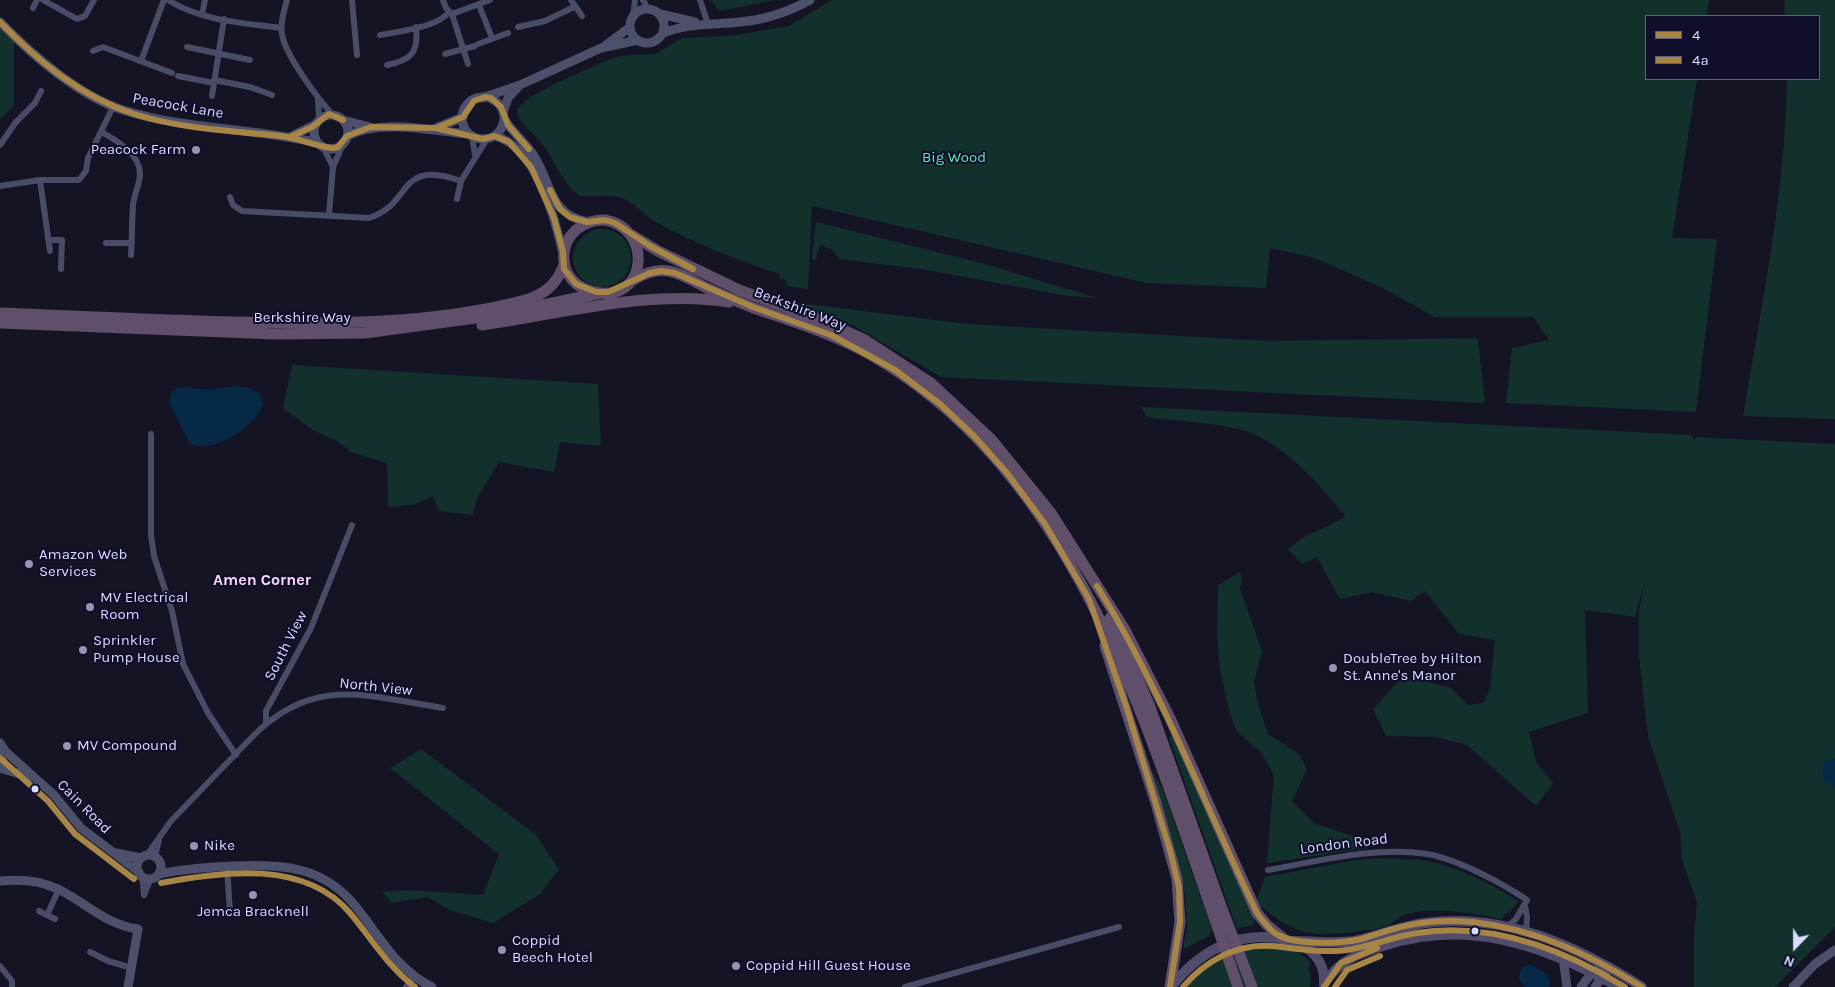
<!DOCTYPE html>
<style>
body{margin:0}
#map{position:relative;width:1835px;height:987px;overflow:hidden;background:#151425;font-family:Karla,sans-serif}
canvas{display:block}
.legend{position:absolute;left:1645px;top:15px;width:175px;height:65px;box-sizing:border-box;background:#0f0e2b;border:1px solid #5f6080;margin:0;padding:6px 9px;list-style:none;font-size:15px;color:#d8daff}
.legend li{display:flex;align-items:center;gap:10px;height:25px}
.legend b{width:25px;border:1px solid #5f6080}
.north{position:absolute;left:1770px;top:922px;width:50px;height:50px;-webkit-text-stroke:4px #0f0e2b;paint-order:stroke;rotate:202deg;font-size:14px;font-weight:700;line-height:20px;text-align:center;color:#d8daff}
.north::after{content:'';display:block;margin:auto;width:18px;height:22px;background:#d8daff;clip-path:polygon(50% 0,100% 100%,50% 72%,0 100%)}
</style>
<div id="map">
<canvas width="1835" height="987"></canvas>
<ul class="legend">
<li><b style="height:6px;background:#a78546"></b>4</li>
<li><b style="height:6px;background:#a78546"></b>4a</li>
</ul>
<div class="north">N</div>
</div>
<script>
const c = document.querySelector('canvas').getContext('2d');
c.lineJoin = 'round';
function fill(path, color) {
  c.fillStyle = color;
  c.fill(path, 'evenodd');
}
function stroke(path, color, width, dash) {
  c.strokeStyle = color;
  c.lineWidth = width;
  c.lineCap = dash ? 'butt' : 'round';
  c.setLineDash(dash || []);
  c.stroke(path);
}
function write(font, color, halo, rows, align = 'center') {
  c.font = font + ' Karla,sans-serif';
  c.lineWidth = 4;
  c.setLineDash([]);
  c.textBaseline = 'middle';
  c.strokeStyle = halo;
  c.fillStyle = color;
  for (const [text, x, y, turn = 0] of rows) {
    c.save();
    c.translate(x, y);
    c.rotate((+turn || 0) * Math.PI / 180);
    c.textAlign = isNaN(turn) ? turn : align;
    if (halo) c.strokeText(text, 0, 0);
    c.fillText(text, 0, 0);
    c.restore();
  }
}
fill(new Path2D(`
 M711,0h63l-55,11z
 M832,0h877l-2,16h-61v63h51l-25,159 45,1 -21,173 -190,-9 6,-55 37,-8 -16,-23h-98l-54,-30 -69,-30 -42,-9 -4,40 -119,-5 -335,-77 -4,83 -21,-3 -1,-6 -7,-2 1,-4c-42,-14 -82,-29 -121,-50 -15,-8 -24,-23 -41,-27 -13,-3 -25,0 -38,-1 -20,-14 -26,-40 -43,-58 -8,-9 -19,-16 -20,-29l12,-11 27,-15 57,-25 15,-3 28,-1 26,-16 47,-2 60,-10z
 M1784,0h51v419l-92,-3c19,-112 42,-223 44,-337h32v-63h-34z
 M0,29l14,13v63l-14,14z
 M816,222l169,42 112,34 -29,-2 -147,-27 -81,-10 -8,-9 -12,-6 -4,15h-4z
 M573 258a29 29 0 1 1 58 0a29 29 0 1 1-58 0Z
 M782,301l185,23 301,17 210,-3 7,65 -544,-26 -89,-52z
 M292,365l306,19 3,62 -41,-4 -6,30 -55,-10 -23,38 -3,15 -34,-4 -6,-15 -17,8 -28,3 -1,-44 -36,-11 -14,-11 -24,-11 -30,-22z
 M1141,407l550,28 3,6 2,-4 139,7v483l-60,60h-81v-50l3,-35 -15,-42 -2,-28 -32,-96 -9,-79v-45l6,-32 -10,37 -50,-7 3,103 -59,19 7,30 17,21 -17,23 -69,-61 -30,-8 -51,-1 -13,-27 26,-28 19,-1 33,8 17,17 15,-2 7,-14 5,-49 -36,-6 -34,-43 -14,10 -39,-9 -32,7 -23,-42 -15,7 -14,-15 16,-12 42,-20c-26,-32 -65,-78 -108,-88 -29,-7 -61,-8 -91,-12z
 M1240,572l2,9 -2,8 22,62 -8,30 3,20 11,33 31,20 8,15 -15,32 22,22 56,19 -3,6 -100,15 7,-88 -13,-23 -25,-21 -8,-24 -8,-38 -3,-34 1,-50z
 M1171,736l4,2 79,179 1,4 -3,4 -15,4 -68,-191z
 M421,749l114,85 24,35 -19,25 -47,29 -43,-13 -23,-13 -35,6 -10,-11 26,-2 75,5 16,-41 -109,-86z
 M1152,769l12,24 48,137 -3,6 -23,12h-3l4,-20 -2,-35z
 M1385,858c14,1 29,1 43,3 32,7 65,23 91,41l-18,17c-30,-6 -63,-13 -94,-5 -8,2 -13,9 -20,12 -10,4 -23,4 -34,6 -46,6 -62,0 -97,-30l9,-25 90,-17z
 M1252,946c21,-1 46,0 59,18l-3,2 3,12 -1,9h-128c17,-23 43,-35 70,-41z`), '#12312d');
fill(new Path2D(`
 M236,386l13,2 12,7 2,9c-9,24 -48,50 -73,40l-21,-41 3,-12 10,-4 27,3z
 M1835,758v29l-11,-6 -2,-11 2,-9z
 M1531,964l17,11 2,12h-25l-6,-8 2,-11z`), '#072948');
stroke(new Path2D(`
 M43,0l34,19 8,-3 9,-16
 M168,0c33,21 76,23 113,28
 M287,0c-3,11 -7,23 -5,34 3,21 36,65 51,81
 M352,0l5,55
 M443,0l3,8 6,6 38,-14
 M571,0l11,16
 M643,0l5,9
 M700,0l8,24
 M479,5l13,33
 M33,8l4,-8
 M452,14l16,50
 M202,15l3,-15
 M633,17l2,-17
 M518,27l27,-6 29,-14
 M380,35c18,-3 58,-8 69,-23
 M478,44l30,-11
 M187,47l63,13
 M93,51l10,-4 69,26
 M445,54l30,-8
 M141,61l23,-61
 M387,65c24,-5 32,-12 29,-38
 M178,76l36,7
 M214,80l36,7 22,8
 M212,96l12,-77
 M318,99l1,20
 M102,132c15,9 38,22 38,42 0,10 -6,20 -7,31 -1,16 -1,34 -2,50
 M472,136l3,19
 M0,145l16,-23 19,-19 6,-12
 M323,147l10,20
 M40,180l10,71
 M0,186l40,-6h39l7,-9 2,-13 25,-51
 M230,197l3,8 9,6 127,7c45,-14 27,-60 92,-37
 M457,199l4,-18 26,-42
 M329,215l4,-48 10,-23
 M49,240h13l-1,29
 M106,243h26
 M151,434v101l3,21 18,55 11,53 25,49 28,42
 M266,723v-12l45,-83 41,-103
 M147,855l24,-34 82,-85c61,-61 114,-40 190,-28
 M155,856l4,-16
 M227,867l3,45
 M1268,870c51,-9 107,-24 159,-16 30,5 75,29 100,46l-11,19 -8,7
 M142,876l2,19
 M144,895l7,-17
 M1525,906l2,11 -1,14
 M39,911l16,8
 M47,915l12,-26
 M90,952l18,9 24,7
 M0,966l12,15v6
 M406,987l8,-11
 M905,987l214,-60`), '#494c66', 6);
stroke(new Path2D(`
 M630 26a17 17 0 1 1 34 0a17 17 0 1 1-34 0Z
 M660,14l35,8
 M0,22c32,33 79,74 123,88 63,20 131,18 195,33
 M663,33c25,-10 51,-8 77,-11 24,-2 48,-10 70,-22
 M606,45l24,-18
 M462 118a21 21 0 1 1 42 0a21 21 0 1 1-42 0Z
 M482,98l38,-13 81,-37 37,-8
 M503,112l5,-14 10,-11
 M314 132a17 17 0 1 1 34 0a17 17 0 1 1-34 0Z
 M504,119c9,14 21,23 30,37 18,28 15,58 53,66
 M343,120l27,7
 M436,128l27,-11
 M347,136c35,-18 85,-5 122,-2
 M495,136c40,10 60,81 68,118
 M290,137l24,-12
 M0,743l5,8 -5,13
 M5,751l49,44 27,33 58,44
 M0,768l30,9
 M116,853l25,5
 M137 867a12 12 0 1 1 24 0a12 12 0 1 1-24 0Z
 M159,874c24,-5 50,-7 75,-8 50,-2 90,0 123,42 23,29 40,62 75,79
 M0,881c20,-2 39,-1 58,8 27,13 48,36 80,40l-10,58
 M1563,958l4,29
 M1581,987c9,-12 13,-20 29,-20
 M1595,987l15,-20
 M1793,987l22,-23 20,-14`), '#4c506b', 9);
stroke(new Path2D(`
 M1294,941c20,0 41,3 61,0 24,-5 46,-15 70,-18 79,-11 152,23 217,64
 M1324,984c15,-24 34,-30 59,-38 85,-28 161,-1 236,41
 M1171,987c15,-19 34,-35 57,-44 33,-13 99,-7 96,41`), '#514c6b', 10);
stroke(new Path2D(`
 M605,220c47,8 43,79 -5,73 -54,-7 -44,-74 5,-73z
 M630,234l28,17 81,39 85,31 41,19 66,43 60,56 60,74 74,117 45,88 87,195 10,12 17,14
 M633,280c10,-6 23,-11 35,-9 14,2 27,11 39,17 15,7 31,14 47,20 40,14 80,26 117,47 202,117 271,356 343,562
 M0,313c78,3 156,7 235,9 98,2 198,3 294,-23 17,-6 27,-15 34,-32
 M0,323l276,11 89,-1 125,-17 111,-23
 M482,325c77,-11 170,-36 247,-23
 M1110,618l39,86 75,210
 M1105,646l51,157 21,76 3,43 -10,65`), '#5f4f6b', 11);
stroke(new Path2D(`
 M1224,914l28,73
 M1214,917l24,70`), '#5f4f6b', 11);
stroke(new Path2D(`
 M0,22c38,39 81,75 134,92 47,15 99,17 147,22 18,2 35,11 53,12l4,-1 9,-11 24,-9 65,1 47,11 12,-3 14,6 22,25 23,51 9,34 1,17 12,15 20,8h12l42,-19 11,-2 14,2 78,34 78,28 64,35 45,34 34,32 33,37 38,51 44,75 37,107 45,148 8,34 1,34 -10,65
 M436,128l27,-11 11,-16 11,-4 6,1 10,9 7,18 21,24
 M290,137l22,-10 17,-13 14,6
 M550,190l10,19 10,8 17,5 18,-2 10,3 35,23 43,23
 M1097,586c65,104 107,218 160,327 6,8 12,17 21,22 19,10 62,9 83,4 15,-4 29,-10 44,-13 22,-5 45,-6 68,-4 62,7 116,32 169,65
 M1324,987l17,-24 36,-15`), '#a78546', 6);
stroke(new Path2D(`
 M0,758l48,43 27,33 59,45
 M161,883c62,-12 144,-23 189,30 22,26 37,53 65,74
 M1183,987c22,-26 54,-44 89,-41 22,2 42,6 64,5 28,-1 53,-14 81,-18 74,-12 146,16 208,54
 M1335,987l12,-17 33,-14`), '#a78546', 6);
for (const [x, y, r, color] of [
 [196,150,5,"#9495b3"],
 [29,564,5,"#9495b3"],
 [90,607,5,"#9495b3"],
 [83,650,5,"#9495b3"],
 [1333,668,5,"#9495b3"],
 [67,746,5,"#9495b3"],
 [35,789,4.5,"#d8daff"],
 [194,846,5,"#9495b3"],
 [253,895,5,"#9495b3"],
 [1475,931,4.5,"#d8daff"],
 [502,950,5,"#9495b3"],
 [736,966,5,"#9495b3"]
]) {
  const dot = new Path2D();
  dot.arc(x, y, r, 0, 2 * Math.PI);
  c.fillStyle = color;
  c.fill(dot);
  stroke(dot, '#0f0e2b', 2);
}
write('15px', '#d8daff', '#0f0e2b', [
 ["Peacock Lane",178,106,10],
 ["Berkshire Way",800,309,21],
 ["Berkshire Way",302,318],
 ["South View",286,646,-63],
 ["North View",376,687,6],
 ["Cain Road",84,807,45],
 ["London Road",1344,844,-7]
]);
write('15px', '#d8daff', '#0f0e2b', [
 ["Peacock Farm",186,150,"right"],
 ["Amazon Web",39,555],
 ["Services",39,572],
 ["MV Electrical",100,598],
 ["Room",100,615],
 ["Sprinkler",93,641],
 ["Pump House",93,658],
 ["DoubleTree by Hilton",1343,659],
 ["St. Anne's Manor",1343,676],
 ["MV Compound",77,746],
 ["Nike",204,846],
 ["Jemca Bracknell",253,912,"center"],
 ["Coppid",512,941],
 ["Beech Hotel",512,958],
 ["Coppid Hill Guest House",746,966]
], 'left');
write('15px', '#58eaaf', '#0f0e2b', [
 ["Big Wood",954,158]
]);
write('bold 16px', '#ffdaf7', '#0f0e2b', [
 ["Amen Corner",262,580]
]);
</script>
